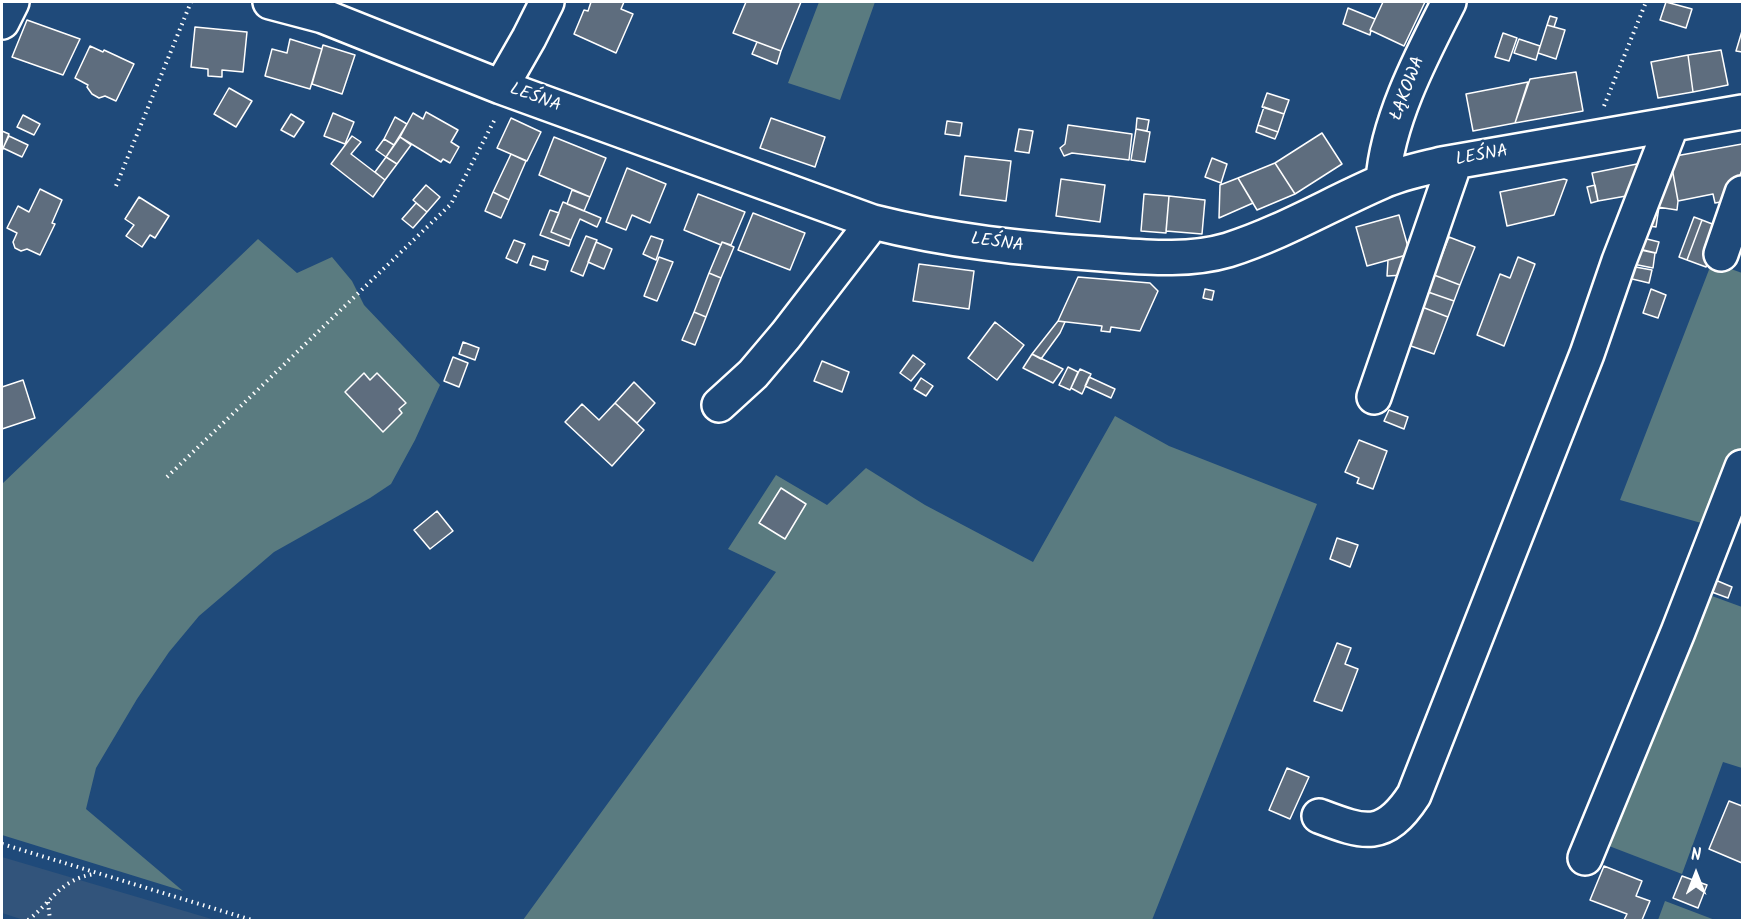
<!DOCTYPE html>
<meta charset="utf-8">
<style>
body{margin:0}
#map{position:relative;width:1744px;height:922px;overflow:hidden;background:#1f4a7a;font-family:Kalam,sans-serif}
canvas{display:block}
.frame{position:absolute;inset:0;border:3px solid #fff;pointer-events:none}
.north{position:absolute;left:1666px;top:844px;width:60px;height:60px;-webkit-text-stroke:4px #1f4a7a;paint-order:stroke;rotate:0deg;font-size:16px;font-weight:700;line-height:24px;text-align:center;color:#fff}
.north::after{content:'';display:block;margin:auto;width:21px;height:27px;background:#fff;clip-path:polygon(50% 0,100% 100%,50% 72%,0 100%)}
</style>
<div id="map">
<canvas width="1744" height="922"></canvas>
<div class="frame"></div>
<div class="north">N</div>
</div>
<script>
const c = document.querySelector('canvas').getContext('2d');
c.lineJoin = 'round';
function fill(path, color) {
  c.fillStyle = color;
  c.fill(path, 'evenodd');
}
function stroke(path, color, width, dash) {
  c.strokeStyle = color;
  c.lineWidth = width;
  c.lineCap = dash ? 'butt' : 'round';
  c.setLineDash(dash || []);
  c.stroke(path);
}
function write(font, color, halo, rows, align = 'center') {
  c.font = font + ' Kalam,sans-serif';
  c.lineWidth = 5;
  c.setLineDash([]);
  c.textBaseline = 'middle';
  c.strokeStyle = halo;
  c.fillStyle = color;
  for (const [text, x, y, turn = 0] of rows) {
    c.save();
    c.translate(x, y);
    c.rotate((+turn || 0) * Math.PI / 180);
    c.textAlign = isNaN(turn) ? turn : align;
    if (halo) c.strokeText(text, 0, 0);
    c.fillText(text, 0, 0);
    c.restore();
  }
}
fill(new Path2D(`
 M2,857l213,63h-191l-22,-7z`), '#32547b');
fill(new Path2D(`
 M819,2h56l-35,98 -52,-17z
 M258,239l39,34 35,-16 20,24 12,24 76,80 -25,55 -24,44 -21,14 -96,54 -75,64 -30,36 -32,47 -41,69 -10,41 97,82 -181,-56v-351z
 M1712,262l30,11v215l-16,42 -106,-30z
 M1115,416l54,30 148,58 -165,416h-629l253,-348 -48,-23 48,-74 51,30 39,-37 59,37 108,57z
 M1701,592l41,15v161l-19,-6 -41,112 -86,-33z
 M1665,901l50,19h-57z`), '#5a7b80');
const building = new Path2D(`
 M591,2h33l-3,7 12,5 -17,39 -42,-19 10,-24 4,1z
 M746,2h55l-20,49 -48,-18z
 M1383,2h42l-21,44 -34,-16z
 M1666,2l26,7 -6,19 -26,-8z
 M1348,8l27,11 -5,11h1l-1,5 -27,-11z
 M1550,16l7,2 -3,9 -7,-2z
 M27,20l53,19 -17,36 -51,-18z
 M1547,25l18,5 -9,29 -18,-6z
 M195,27l52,5 -4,40 -21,-2v7l-14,-1v-7l-17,-2z
 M1742,31v21l-6,-1z
 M1503,33l14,5 -8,23 -14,-4z
 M290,39l32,10 -12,40 -45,-13 7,-27 15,4z
 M1519,39l21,7 -4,14 -22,-7z
 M757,42l24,9 -4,13 -25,-10z
 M323,45l32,10 -13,39 -30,-10z
 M90,46l13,6 1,-2 30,14 -18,37 -11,-5 -6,2 -7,-4 -5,-7 1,-2 -13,-7z
 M1721,50l7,35 -35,7 -5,-37z
 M1688,55l5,37 -35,6 -7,-36z
 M1576,72l7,39 -68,12 15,-44z
 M1528,82l-13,41 -42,8 -7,-37z
 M229,88l23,13 -16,26 -22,-13z
 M1267,93l22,7 -5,14 -22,-7z
 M1264,107l20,7 -6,18 -20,-7z
 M426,112l32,18 -7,12 8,5 -9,16 -7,-4 -2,3 -41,-25 13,-24 10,6z
 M333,113l21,9 -9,22 -21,-8z
 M291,114l13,8 -10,15 -13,-7z
 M23,115l17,9 -6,11 -17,-8z
 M395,117l12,7 -13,21 -10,-6z
 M511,118l30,14 -14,29 -30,-13z
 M771,118l54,19 -10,30 -55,-19z
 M1137,118l12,2 -2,11 -11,-2z
 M947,121l15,2 -2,13 -15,-2z
 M1068,125l64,9 -3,26 -57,-7 -8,3 -4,-8 5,-4z
 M1258,125l20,7 -3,7 -19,-7z
 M1019,129l14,2 -4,22 -14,-2z
 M1136,129l14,3 -5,30 -14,-2z
 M2,131l7,3 -7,17z
 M1322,133l20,31 -47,30 -20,-31z
 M9,136l19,9 -6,12 -19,-9z
 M352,136l9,6 -10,12 34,26 -12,17 -42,-33z
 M400,137l11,8 -14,19 -11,-7z
 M554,137l52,21 -16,39 -51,-22z
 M384,139l10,6 -8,12 -10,-7z
 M1742,144v26l-11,30 -16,3 -2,-9 -35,7 -8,-44z
 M511,154l15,7 -17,39 -16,-8z
 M965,156l46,5 -5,40 -46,-6z
 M386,157l11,7 -12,16 -10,-8z
 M1670,157l8,44 -1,9 -26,-4z
 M1212,158l15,6 -6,19 -16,-6z
 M1275,163l20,31 -38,16 -19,-32z
 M1637,164l6,29 -45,8 -6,-28z
 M627,168l39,16 -16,39 -18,-8 -6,15 -20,-8z
 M1238,178l15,25 -34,15 1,-33z
 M1061,179l44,6 -5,37 -44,-6z
 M1564,179l3,1 -13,35 -47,11 -7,-34z
 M426,185l14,12 -13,15 -14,-12z
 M1595,185l3,16 -7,2 -4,-16z
 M40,189l22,11 -10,23 3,1 -15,31 -13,-6 -6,2 -6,-3 -2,-6 4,-9 -10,-5 11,-22 11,6z
 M572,190l18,7 -6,14 -17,-7z
 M493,192l16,8 -8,18 -16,-7z
 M698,194l47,18 -14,33 -9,-3 -1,3 -37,-15z
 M1144,194l25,2 -3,37 -25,-2z
 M1169,196l36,4 -3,34 -36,-3z
 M139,197l30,19 -14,22 -5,-3 -8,12 -16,-11 8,-11 -9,-6z
 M563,202l38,16 -4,9 -17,-8 -9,21 -20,-8z
 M416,203l11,9 -14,16 -11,-9z
 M1651,206l8,1 -3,20 -13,-2z
 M550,210l9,3 -8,19 20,8 -2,6 -29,-11z
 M753,213l52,20 -15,37 -52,-20z
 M1399,215l11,39 -43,12 -11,-39z
 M1694,217l8,3 -15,40 -8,-3z
 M1702,220l18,7 -14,40 -19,-7z
 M586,236l11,4 -14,36 -12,-5z
 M651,236l12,4 -7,20 -13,-6z
 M1449,237l26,10 -15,38 -26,-10z
 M1639,237l20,5 -3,11 -21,-5z
 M514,240l11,4 -8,19 -11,-5z
 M596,242l16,7 -8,20 -16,-7z
 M722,242l12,5 -13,31 -12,-5z
 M1636,249l19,4 -2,15 -20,-4z
 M1410,254l-6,21 -17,1 1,-16z
 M533,256l15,5 -3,9 -15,-5z
 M659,257l14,5 -16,39 -13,-5z
 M1518,257l17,7 -31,82 -27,-11 23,-61 10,4z
 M919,264l55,7 -5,38 -56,-8z
 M1630,266l22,4 -3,13 -21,-5z
 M709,273l12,5 -15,39 -12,-5z
 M1434,275l26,10 -6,16 -26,-9z
 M1078,277l72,6 8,8 -18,40 -29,-4 -1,5 -9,-1 1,-5 -44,-5z
 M1205,289l9,2 -2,9 -9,-2z
 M1651,289l15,6 -8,23 -15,-5z
 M1428,292l26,9 -6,16 -26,-10z
 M1422,307l26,10 -14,37 -26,-9z
 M694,312l12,5 -11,28 -13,-5z
 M1058,321l7,1 -5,11 -19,26 -9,-5z
 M995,322l29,23 -27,35 -29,-22z
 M463,342l16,6 -4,12 -16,-6z
 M1032,354l31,15 -10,14 -30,-15z
 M913,355l12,9 -14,17 -11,-8z
 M453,357l15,6 -9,24 -15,-6z
 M822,361l27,11 -7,20 -28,-11z
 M1068,367l10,5 -8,18 -11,-5z
 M1080,369l11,5 -9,20 -11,-6z
 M364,373l6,7 7,-7 29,30 -7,6 3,4 -19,19 -38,-40z
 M1089,377l26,12 -4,9 -26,-12z
 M921,378l12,8 -7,10 -12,-7z
 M23,380l12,38 -33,11v-42z
 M634,382l21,21 -18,20 -22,-20z
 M615,403l29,27 -32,36 -47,-44 17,-18 17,16z
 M1389,410l19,7 -4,12 -20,-8z
 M1359,440l28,11 -14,38 -16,-6 2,-5 -14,-6z
 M781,488l25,16 -21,35 -26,-16z
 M437,511l16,20 -23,18 -16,-19z
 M1337,538l21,7 -8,22 -20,-8z
 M1713,579l19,8 -4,11 -19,-7z
 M1337,643l14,5 -6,16 13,5 -16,42 -28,-10z
 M1287,768l22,9 -19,42 -21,-9z
 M1729,801l13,5v57l-33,-14z
 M1604,866l38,15 -6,15 14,5 -8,19h-18l3,-6 -37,-14z
 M1682,876l25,9 -9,23 -25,-10z`);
fill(building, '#5e6d7e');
stroke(building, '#fff', 1.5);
const minor = new Path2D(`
 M270,2l53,14 178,71 372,135c75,19 152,27 229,32 42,3 85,8 126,-4 54,-17 102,-46 153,-68 20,-9 41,-13 61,-18l300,-52
 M2,22l10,-20
 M501,87l28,-49 18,-36
 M1383,181c4,-60 39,-126 66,-179
 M1721,254l21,-61
 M1374,397l81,-235
 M719,405l34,-31 33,-39 87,-113
 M1319,816c45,17 65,25 95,-21l173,-441 32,-93 53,-137
 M1585,858l93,-226 64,-165`);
stroke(minor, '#fff', 38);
stroke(new Path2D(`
 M1604,106l42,-104
 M116,186l75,-184
 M167,477l284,-273 45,-87
 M2,844l250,76
 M48,902l2,18
 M28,920c25,-19 31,-40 66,-46`), '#fff', 4, [1.5, 4.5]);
stroke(minor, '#1f4a7a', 33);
write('18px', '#fff', '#1f4a7a', [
 ["ŁĄKOWA",1409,89,-69],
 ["LEŚNA",535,99,20],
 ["LEŚNA",1482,157,-10],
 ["LEŚNA",997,244,8]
]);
</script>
